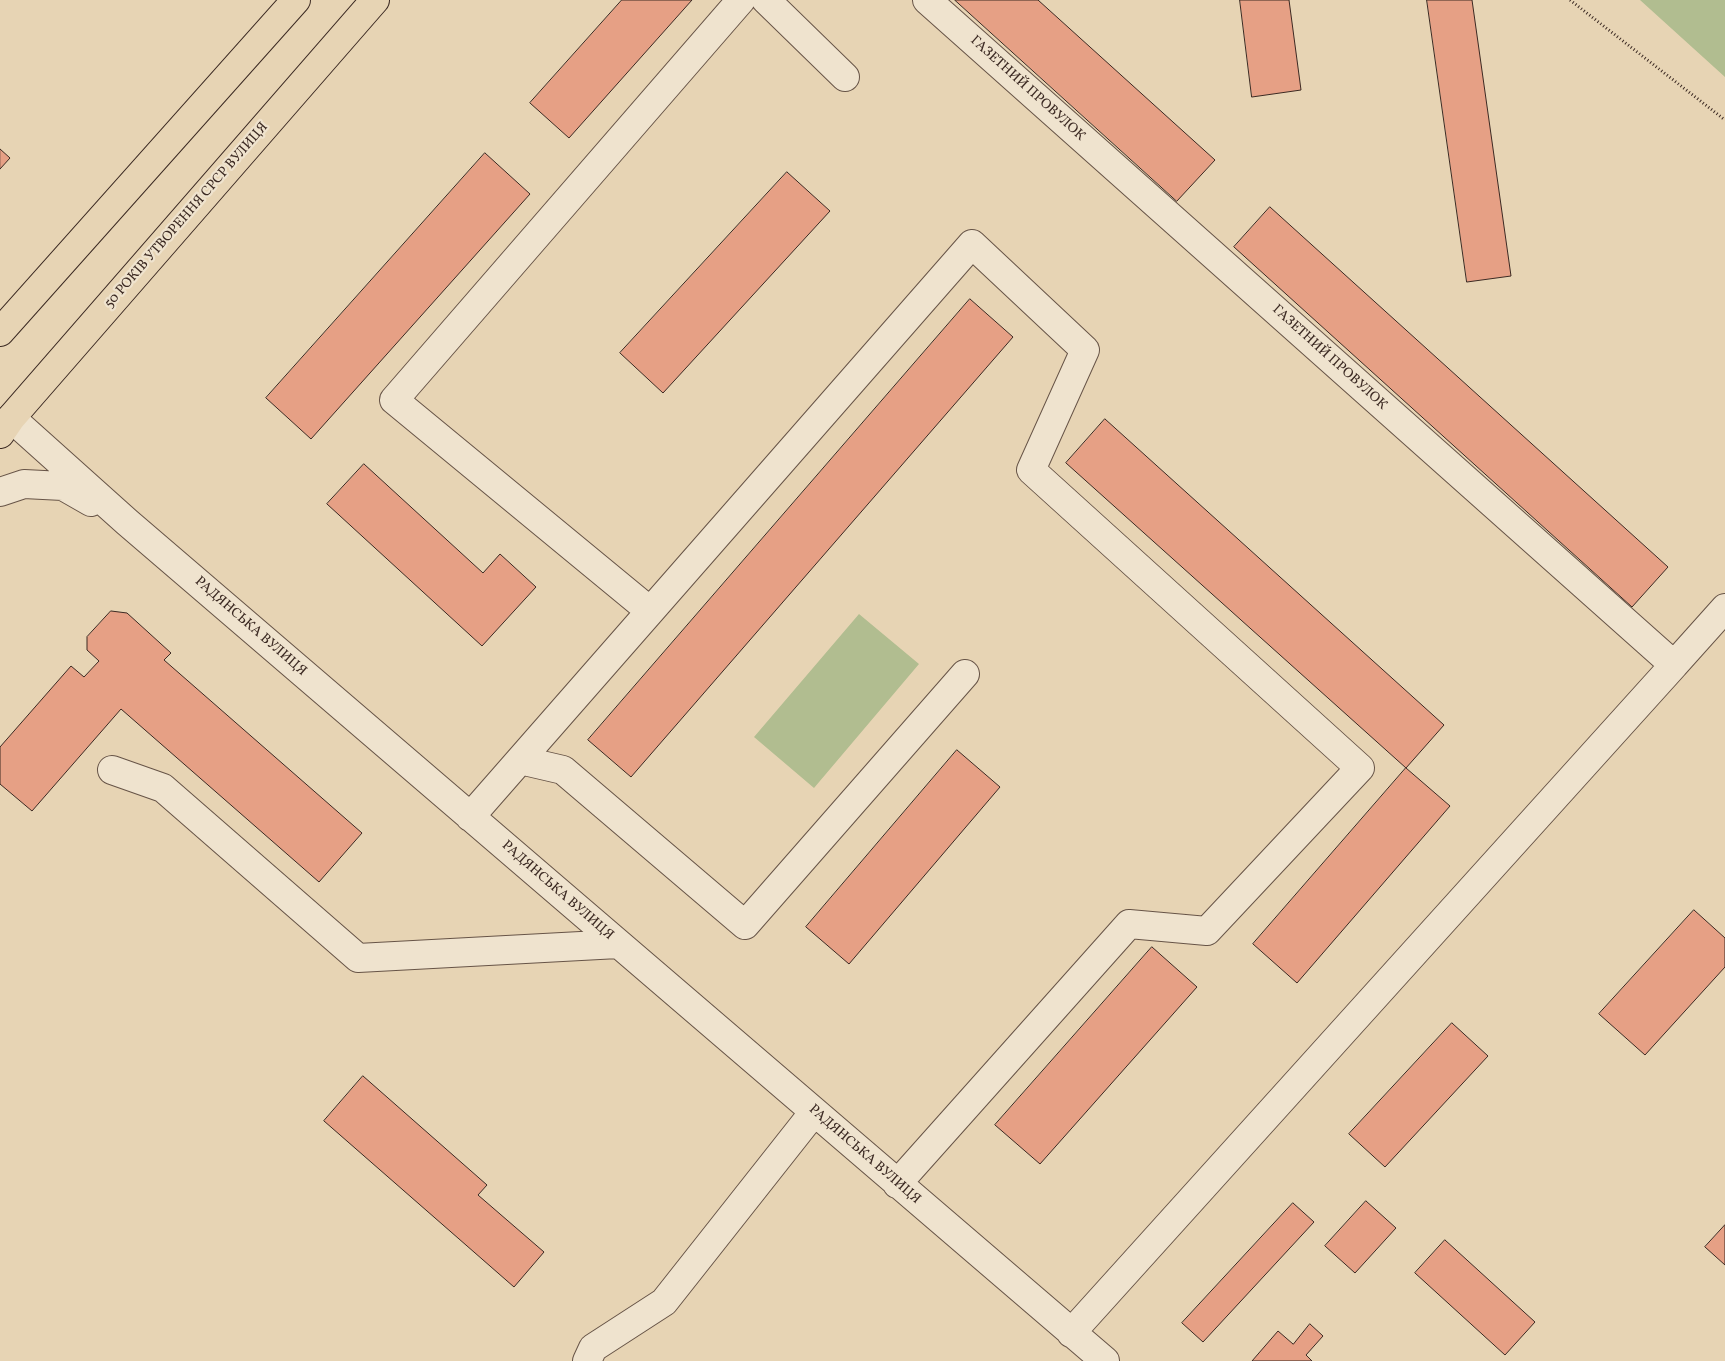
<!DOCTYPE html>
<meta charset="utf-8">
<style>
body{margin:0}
canvas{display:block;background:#e7d4b4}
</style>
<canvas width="1725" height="1361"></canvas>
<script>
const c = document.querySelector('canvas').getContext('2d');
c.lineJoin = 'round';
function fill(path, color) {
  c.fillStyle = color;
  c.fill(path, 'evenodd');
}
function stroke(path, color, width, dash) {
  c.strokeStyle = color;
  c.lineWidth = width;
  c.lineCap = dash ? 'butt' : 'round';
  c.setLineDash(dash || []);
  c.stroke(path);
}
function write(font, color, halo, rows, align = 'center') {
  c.font = font + ' Vollkorn,serif';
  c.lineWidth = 4.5;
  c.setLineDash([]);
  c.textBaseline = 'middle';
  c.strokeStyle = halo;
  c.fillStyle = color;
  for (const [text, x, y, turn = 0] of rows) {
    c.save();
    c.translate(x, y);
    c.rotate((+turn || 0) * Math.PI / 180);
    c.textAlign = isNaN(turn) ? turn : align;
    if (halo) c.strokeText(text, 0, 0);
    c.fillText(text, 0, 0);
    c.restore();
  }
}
fill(new Path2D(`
 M1640,0h85v77z
 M859,614l60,50 -105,124 -60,-51z`), '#b1bd90');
const building = new Path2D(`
 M622,0h70l-123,138 -39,-35z
 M955,0h83l177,160 -38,41z
 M1240,0h49l12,90 -49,7z
 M1427,0h45l39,276 -44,6z
 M0,149l10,9 -10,11z
 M485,153l45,41 -219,245 -45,-41z
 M787,172l43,39 -167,182 -43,-40z
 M1270,207l398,360 -36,40 -398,-360z
 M970,299l43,38 -382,440 -43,-37z
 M1105,419l339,306 -38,43 -340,-305z
 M364,464l119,109 17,-19 36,33 -54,59 -155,-142z
 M111,611l16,2 44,40 -7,7 198,173 -43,49 -198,-173 -89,102 -32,-27v-37l71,-81 13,11 15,-16 -12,-11v-13z
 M957,750l43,37 -151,177 -43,-37z
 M1406,768l44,38 -153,177 -44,-39z
 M1694,910l31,28v29l-80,88 -46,-41z
 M1152,947l45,40 -157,177 -45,-39z
 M1452,1023l36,33 -103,111 -36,-33z
 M363,1076l124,109 -9,10 66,57 -30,35 -190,-166z
 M1366,1201l30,27 -41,45 -30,-27z
 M1293,1203l21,19 -111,120 -21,-19z
 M1725,1225v40l-20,-18z
 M1445,1240l90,82 -30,33 -90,-82z
 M1310,1324l13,12 -17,19 6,6h-60l26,-30 15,13z`);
fill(building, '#e6a085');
stroke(building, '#3c2a23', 1);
const minor = new Path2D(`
 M766,0l79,77
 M927,0l747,665 51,-57
 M11,418l116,104 978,839
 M0,492l24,-8 39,2 28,16
 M650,611l-256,-211 347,-400
 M520,760l43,10 182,155 220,-251
 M112,770l51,18 195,170 260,-14
 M470,817l502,-573 113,106 -54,120 329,298 -153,163 -78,-7 -232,260
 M1071,1333l603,-668
 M587,1361l6,-13 71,-46 150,-190`);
const major = new Path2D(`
 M0,332l296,-332
 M0,434l11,-16 364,-418`);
stroke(minor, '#675447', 30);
stroke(major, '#3c2a23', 30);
stroke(new Path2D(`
 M1570,0l155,120`), '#3c2a23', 3, [1, 2.5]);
stroke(minor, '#efe3ce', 28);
stroke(major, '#e7d4b4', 28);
write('14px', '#3c2a23', '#efe3ce', [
 ["ГАЗЕТНИЙ ПРОВУЛОК",1027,89,42],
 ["50 РОКІВ УТВОРЕННЯ СРСР ВУЛИЦЯ",187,216,-49],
 ["ГАЗЕТНИЙ ПРОВУЛОК",1329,358,42],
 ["РАДЯНСЬКА ВУЛИЦЯ",250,627,41],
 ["РАДЯНСЬКА ВУЛИЦЯ",557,891,41],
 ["РАДЯНСЬКА ВУЛИЦЯ",864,1155,41]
]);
</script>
